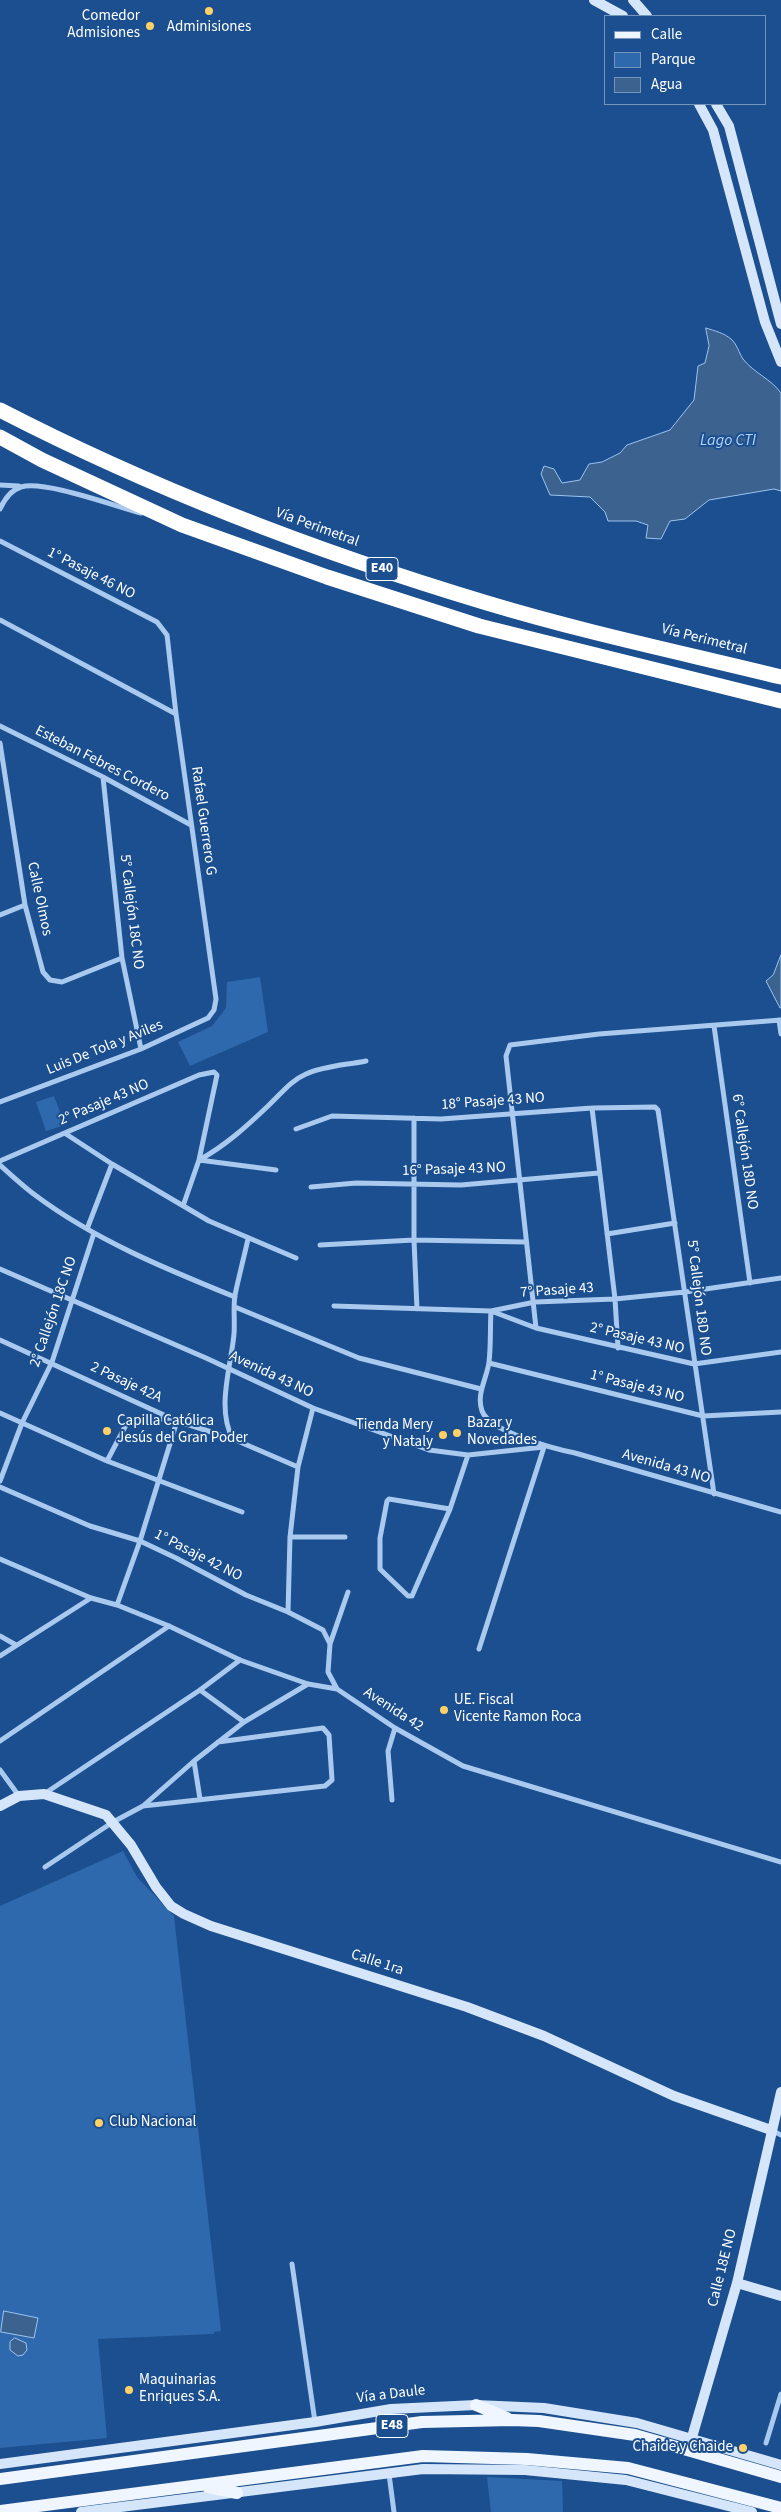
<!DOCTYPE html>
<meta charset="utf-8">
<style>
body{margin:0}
#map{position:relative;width:781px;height:2512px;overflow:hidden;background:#1b4f8f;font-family:"Source Sans 3",sans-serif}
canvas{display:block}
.legend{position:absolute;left:604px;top:15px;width:162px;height:90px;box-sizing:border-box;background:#1b4f8f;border:1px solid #7695bc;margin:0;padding:6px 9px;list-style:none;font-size:15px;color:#fff}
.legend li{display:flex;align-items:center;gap:10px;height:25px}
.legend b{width:25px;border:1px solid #7695bc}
</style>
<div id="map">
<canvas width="781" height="2512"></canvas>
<ul class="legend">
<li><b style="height:6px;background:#f0f6ff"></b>Calle</li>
<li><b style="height:14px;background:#2e69ad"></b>Parque</li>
<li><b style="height:14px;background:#3c6290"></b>Agua</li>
</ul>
</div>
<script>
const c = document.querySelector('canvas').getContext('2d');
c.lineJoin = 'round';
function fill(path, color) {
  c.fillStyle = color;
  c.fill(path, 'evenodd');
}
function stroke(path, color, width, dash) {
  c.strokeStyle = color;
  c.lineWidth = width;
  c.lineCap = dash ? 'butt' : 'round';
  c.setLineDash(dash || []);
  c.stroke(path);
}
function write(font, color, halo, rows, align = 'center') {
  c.font = font + ' "Source Sans 3",sans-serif';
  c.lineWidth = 4;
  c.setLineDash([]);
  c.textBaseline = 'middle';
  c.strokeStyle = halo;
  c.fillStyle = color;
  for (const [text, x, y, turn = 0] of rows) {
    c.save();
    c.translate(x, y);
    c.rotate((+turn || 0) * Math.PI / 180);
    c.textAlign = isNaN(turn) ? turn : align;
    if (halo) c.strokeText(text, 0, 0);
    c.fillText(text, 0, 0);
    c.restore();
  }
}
fill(new Path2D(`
 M260,977l8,55 -78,34 -12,-24 34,-16 14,-18 1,-26z
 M54,1096l11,29 -19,6 -10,-29z
 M123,1851l14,26 37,39 47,415 -7,1v2l-116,5 9,99 -107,10v-542z
 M487,2477l75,4 1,31h-72z`), '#2e69ad');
const water = new Path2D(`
 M706,328c9,3 18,5 25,11 6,5 8,14 12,20 11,14 28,20 38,34v98l-7,-2 -65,11 -24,19 -15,2 -9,18 -15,-1 2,-13 -12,-4h-28l-3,-9 -15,-15 -40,-2 -9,-21 3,-8 10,3 8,14 18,-3 9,-16 13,-2 18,-9 7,-8 43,-15 24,-30 4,-34 7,-3 4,-17z
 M781,955v53h-1l-14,-27 7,-6z
 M4,2311l34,7 -4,20 -33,-6z
 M15,2338l11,5 1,7 -4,5 -5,1 -8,-6v-8z`);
fill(water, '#3c6290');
stroke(water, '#9cc4f0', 1);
stroke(new Path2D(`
 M0,485l19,1
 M0,509c4,-9 11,-19 21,-22 23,-7 93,19 120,26
 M0,541l157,81 10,13 9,79 40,285 -2,11 -6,8 -67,31 -141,53
 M0,620l176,94
 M0,726l103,51 88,48
 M0,743l25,162 18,67 7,8 12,2 60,-24
 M103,777l19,181 19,91
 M0,915l25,-10
 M779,1020l2,14
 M714,1026l36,257
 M592,1108l23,191 3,49
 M414,1118v122l3,69
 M296,1129l36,-13 109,3 151,-11 63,-1 3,3 56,384
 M66,1134l46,30 97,57 87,37
 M0,1161l199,-86 15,-3 3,3 -18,85 -16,46
 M0,1165c11,10 23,21 35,30 60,45 131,74 200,102
 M276,1170l-77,-10c26,-14 48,-34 69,-54 13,-12 22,-25 38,-32 18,-8 40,-9 60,-13
 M311,1187l45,-4 105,2 138,-12
 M87,1229l25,-65
 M607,1234l68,-11
 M320,1245l94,-5 112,2
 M0,1269l206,89 107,50 116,42 39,5 76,-8 -65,202
 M334,1306l157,5 44,-9 80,-3 70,-7 96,-14
 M235,1307l124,51 122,31
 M536,1328l-30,-272 4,-11 89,-11 182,-14
 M0,1340l177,81 56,18 65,28
 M781,1352l-87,12 -158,-36 -45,-17c-1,17 0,34 -2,51 -2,16 -13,32 -7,49 8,21 73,38 93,42l206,59
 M489,1363l214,53 78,-4
 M0,1413l107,48 135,51
 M233,1439c-17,-30 -2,-72 1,-105 1,-13 -1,-27 1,-39 4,-19 9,-38 13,-56
 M107,1461l20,-38c9,-5 30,-2 43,-5
 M0,1481l22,-58 30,-61 42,-129
 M0,1487l90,39 50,15 36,17 70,37 42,17 35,18 7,14 -2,28 9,17
 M450,1509l-61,-10 -2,2 -7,37v31l28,27h4l38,-87 18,-54
 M290,1537h55
 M0,1559l91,39 26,7 52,21 71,34 68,24 29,5 58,39 68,38 318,96
 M117,1605l23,-64 37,-120
 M288,1612l2,-75 8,-70 15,-59
 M0,1636l16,9
 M330,1644l18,-52
 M0,1656l91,-58
 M200,1690l44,32
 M0,1741l169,-115
 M194,1761l6,38
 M0,1770l19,26
 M44,1794l156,-104 40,-30
 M392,1800l-4,-49 7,-23
 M143,1806l182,-20 7,-6 -3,-45 -6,-7 -105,14
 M45,1867l68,-45 30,-16 51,-45 50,-39 64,-38
 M771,2130l10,5
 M292,2264l23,158
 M766,2443l15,-49
 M389,2474l5,38`), '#a9c9ee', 5);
stroke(new Path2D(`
 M594,0l29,16
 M633,0l14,16
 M699,104l14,26 52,192 16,40
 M716,104l13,22 52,198
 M0,1806l19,-10 25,-2 62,21 25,30 25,42 15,19 13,8 27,12 256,81 77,29 130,60 97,34
 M737,2283l44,13
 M690,2444l47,-161 44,-191
 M0,2464l315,-42 76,-13 85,-4 68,3 93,15 144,42
 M81,2512l342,-43 102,1 101,10 126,32`), '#d6e6fa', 10);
stroke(new Path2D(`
 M476,2405l31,13
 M0,2479l422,-57 90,-2 27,1 96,14 146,42
 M208,2487l29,6
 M0,2511l423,-55 104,3 101,9 153,40`), '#f0f6ff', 12);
stroke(new Path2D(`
 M0,410c155,80 320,143 487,193 96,29 196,50 294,74
 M0,437l42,23 140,65 145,52 152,49 302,75`), '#fff', 15);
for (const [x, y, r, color] of [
 [209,11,5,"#ffd166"],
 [150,26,5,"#ffd166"],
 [107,1431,5,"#ffd166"],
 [457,1433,5,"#ffd166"],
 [443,1435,5,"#ffd166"],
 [444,1710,5,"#ffd166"],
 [99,2123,5,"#ffd166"],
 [129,2390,5,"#ffd166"],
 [743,2448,5,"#ffd166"]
]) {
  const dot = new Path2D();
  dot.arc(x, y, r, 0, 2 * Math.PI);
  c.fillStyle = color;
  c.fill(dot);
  stroke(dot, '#1b4f8f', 2);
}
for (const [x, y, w] of [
 [382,569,32],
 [392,2426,32]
]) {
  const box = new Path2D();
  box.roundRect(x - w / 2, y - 11.5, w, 23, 4);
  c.fillStyle = '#1b4f8f';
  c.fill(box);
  stroke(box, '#fff', 1);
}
write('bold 14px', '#fff', null, [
 ["E40",382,569],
 ["E48",392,2426]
]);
write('15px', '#fff', '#1b4f8f', [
 ["Comedor",140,17,"right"],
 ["Admisiones",140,34,"right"],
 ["Adminisiones",209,28,"center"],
 ["Capilla Católica",117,1422],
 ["Jesús del Gran Poder",117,1439],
 ["Bazar y",467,1424],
 ["Novedades",467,1441],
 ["Tienda Mery",433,1426,"right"],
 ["y Nataly",433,1443,"right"],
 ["UE. Fiscal",454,1701],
 ["Vicente Ramon Roca",454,1718],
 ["Club Nacional",109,2123],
 ["Maquinarias",139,2381],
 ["Enriques S.A.",139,2398],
 ["Chaide y Chaide",733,2448,"right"]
], 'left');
write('15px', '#fff', '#1b4f8f', [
 ["Vía Perimetral",317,528,20],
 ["1° Pasaje 46 NO",91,574,27],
 ["Vía Perimetral",704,640,14],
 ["Esteban Febres Cordero",102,764,27],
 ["Rafael Guerrero G",203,821,82],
 ["Calle Olmos",39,899,78],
 ["5° Callejón 18C NO",131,912,83],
 ["Luis De Tola y Aviles",105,1048,-22],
 ["18° Pasaje 43 NO",493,1102,-4],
 ["2° Pasaje 43 NO",104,1103,-23],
 ["6° Callejón 18D NO",744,1152,82],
 ["16° Pasaje 43 NO",454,1170,-2],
 ["7° Pasaje 43",557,1291,-4],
 ["5° Callejón 18D NO",698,1298,83],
 ["2° Callejón 18C NO",54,1312,-71],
 ["2° Pasaje 43 NO",637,1339,13],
 ["Avenida 43 NO",271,1375,25],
 ["2 Pasaje 42A",126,1383,25],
 ["1° Pasaje 43 NO",637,1387,14],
 ["Avenida 43 NO",666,1467,16],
 ["1° Pasaje 42 NO",198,1556,27],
 ["Avenida 42",393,1710,33],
 ["Calle 1ra",377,1963,18],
 ["Calle 18E NO",723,2268,-76],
 ["Vía a Daule",391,2395,-7]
]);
write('italic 16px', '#b5d3f5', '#1b4f8f', [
 ["Lago CTI",728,441]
]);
</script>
